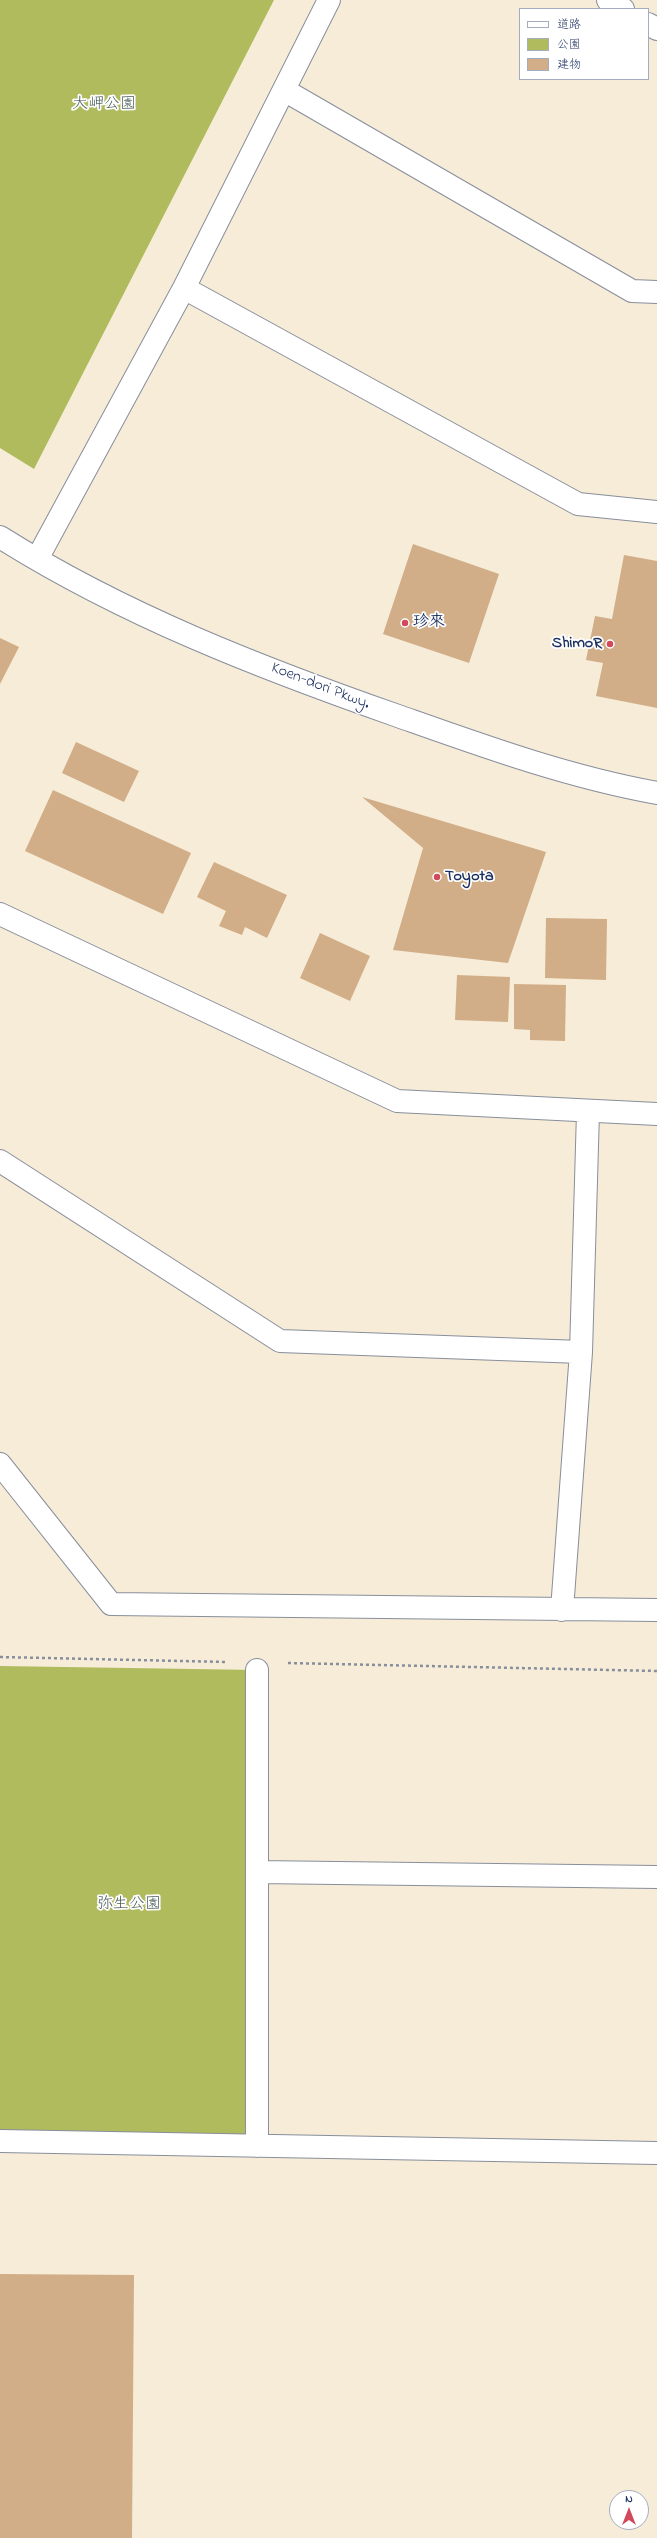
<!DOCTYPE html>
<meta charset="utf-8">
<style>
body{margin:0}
#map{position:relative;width:657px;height:2538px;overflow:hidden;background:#f6ecd8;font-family:"Indie Flower","Klee One",sans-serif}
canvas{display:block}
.legend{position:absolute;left:519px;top:8px;width:130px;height:72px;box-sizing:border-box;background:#fff;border:1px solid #a4acbf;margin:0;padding:5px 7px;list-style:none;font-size:12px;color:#1b2f5e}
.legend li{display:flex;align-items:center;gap:8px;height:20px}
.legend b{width:20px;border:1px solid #a4acbf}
.north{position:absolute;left:609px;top:2490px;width:40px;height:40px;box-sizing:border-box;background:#fff;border:1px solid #a4acbf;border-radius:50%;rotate:0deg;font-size:11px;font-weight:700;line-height:16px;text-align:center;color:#1b2f5e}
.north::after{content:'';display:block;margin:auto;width:14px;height:18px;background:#d1495b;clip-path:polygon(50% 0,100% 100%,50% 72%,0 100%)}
</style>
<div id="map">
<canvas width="657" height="2538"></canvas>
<ul class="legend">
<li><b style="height:5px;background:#fff"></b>道路</li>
<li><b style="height:11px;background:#b0bb5d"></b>公園</li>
<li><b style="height:11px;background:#d1ae87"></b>建物</li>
</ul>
<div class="north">N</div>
</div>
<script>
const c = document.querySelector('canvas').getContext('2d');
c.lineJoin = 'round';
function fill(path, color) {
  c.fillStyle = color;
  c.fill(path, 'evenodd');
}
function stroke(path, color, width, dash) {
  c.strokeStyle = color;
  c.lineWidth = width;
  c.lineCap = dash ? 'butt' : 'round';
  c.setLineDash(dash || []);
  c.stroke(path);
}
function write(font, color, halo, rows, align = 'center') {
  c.font = font + ' "Indie Flower","Klee One",sans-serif';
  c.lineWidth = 3.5;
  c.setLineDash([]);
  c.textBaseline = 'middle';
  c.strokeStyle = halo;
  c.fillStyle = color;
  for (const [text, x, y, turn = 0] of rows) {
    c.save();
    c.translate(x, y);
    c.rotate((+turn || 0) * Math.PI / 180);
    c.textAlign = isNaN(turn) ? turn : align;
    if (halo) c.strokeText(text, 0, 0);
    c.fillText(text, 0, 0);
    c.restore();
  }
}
fill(new Path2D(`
 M0,0h274l-240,469 -34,-21z
 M0,1666l257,4v476l-257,-5z`), '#b0bb5d');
fill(new Path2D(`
 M413,544l86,30 -30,89 -86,-29z
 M624,555l33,6v147l-61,-12 7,-33 -17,-3 9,-44 17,3z
 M0,638l19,9 -19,37z
 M76,742l63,29 -15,31 -62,-29z
 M53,790l138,63 -28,61 -138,-63z
 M362,797l184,55 -38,111 -115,-13 30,-102z
 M214,862l73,33 -20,43 -22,-11 -3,8 -23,-9 7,-15 -29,-14z
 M546,918l61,1 -1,61 -61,-2z
 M320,933l50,23 -20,45 -50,-23z
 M457,975l53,2 -2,45 -53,-2z
 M514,984l52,1 -1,56 -35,-1v-10l-16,-1z
 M0,2274l134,1 -2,263h-132z`), '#d1ae87');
const minor = new Path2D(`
 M608,0l15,9
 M648,24l9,5
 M284,90l348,201 25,1
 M184,288l394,216 79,8
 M0,537c124,78 261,131 398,179 85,30 170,61 259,77
 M37,559l147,-271 145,-288
 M0,914l397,187 260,13
 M0,1161l280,180 301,11
 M0,1464l111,140 546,6
 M562,1610l19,-258 7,-240
 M257,1670v476
 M257,1872l400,5
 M0,2141l657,12`);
stroke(minor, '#888e9b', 24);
stroke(new Path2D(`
 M0,1657l227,5
 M288,1663l369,8`), '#888e9b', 2.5, [3, 3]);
stroke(minor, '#fff', 22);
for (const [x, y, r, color] of [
 [405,623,4,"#d1495b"],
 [610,644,4,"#d1495b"],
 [437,877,4,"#d1495b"]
]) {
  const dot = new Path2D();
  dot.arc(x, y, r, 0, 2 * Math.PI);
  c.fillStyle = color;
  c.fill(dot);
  stroke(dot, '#fff', 1.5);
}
write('16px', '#4f605e', '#fff', [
 ["大岬公園",104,105],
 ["弥生公園",129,1905]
]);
write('bold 16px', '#1b2f5e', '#fff', [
 ["珍來",413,623],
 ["ShimoR",602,644,"right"],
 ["Toyota",445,877]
], 'left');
write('16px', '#1b2f5e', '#fff', [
 ["Koen-dori Pkwy.",320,687,21]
]);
</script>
